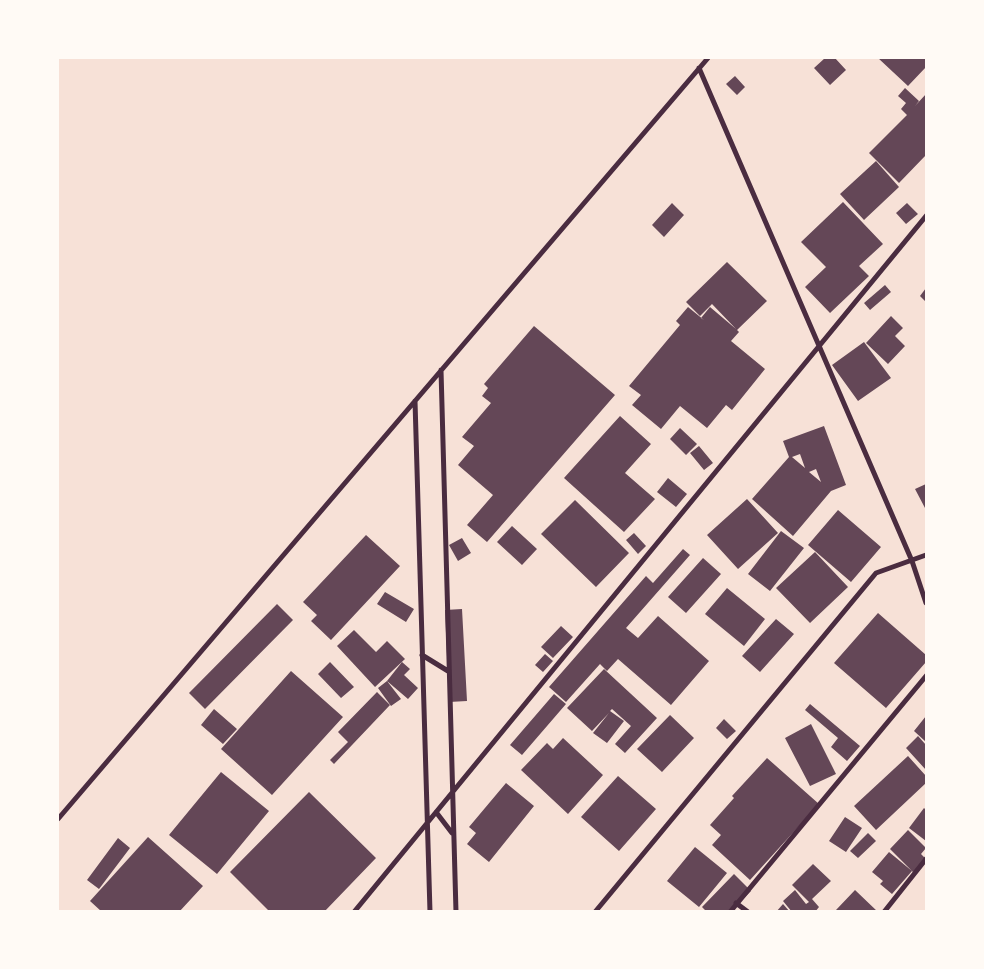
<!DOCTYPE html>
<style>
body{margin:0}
#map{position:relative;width:984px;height:969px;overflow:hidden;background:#f7e1d7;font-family:Ubuntu,sans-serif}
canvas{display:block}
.frame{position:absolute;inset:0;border:59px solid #fffaf5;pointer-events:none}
</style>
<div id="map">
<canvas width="984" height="969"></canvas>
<div class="frame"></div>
</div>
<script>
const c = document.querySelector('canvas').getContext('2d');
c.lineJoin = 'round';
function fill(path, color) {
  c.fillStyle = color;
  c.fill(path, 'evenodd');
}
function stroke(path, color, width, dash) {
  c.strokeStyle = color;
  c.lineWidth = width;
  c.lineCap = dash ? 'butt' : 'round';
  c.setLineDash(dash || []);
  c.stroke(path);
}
fill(new Path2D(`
 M825,58h10l11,12 -16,15 -16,-17z
 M878,58h48v9l-18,19z
 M735,76l10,11 -8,8 -11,-11z
 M905,88l14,13 -4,5 11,-12v61l-27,28 -30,-30 38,-38 -6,-6 5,-6 -8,-7z
 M876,161l23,26 -35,33 -24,-26z
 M843,202l40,42 -24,22 10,10 -39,37 -25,-26 21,-20 -25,-25z
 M672,203l12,12 -20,22 -12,-12z
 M907,203l11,11 -12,10 -10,-11z
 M727,262l40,39 -30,29 2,2 -8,9 34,28 -33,41 -6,-5 -19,23 -27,-22 -19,23 -29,-24 9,-10 -12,-9 51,-61 -4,-4 12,-14 16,13 -3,-2 9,-11 26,22 -24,-25 -12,12 -14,-14z
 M885,285l6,7 -21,18 -6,-7z
 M926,288v14l-6,-6z
 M891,316l12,12 -8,8 10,10 -17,18 -22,-21z
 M534,326l81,69 -128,147 -20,-17 26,-30 -35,-30 16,-19 -12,-9 29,-34 -9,-7 6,-8 -4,-4z
 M864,342l27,36 -33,23 -26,-36z
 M620,416l31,28 -26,29 30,26 -31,33 -60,-54z
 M824,426l22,59 -15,6 -38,45 -41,-37 37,-42 -6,-16zM800,454l5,14 -13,-11zM816,469l5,13 -12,-10z
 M680,428l17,16 -11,11 -16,-16z
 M699,446l14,17 -9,7 -14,-17z
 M668,478l19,16 -11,13 -19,-15z
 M926,484v23l-1,1 -10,-19z
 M747,499l31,34 -40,36 -31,-34z
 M575,500l54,53 -33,34 -55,-53z
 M838,510l43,37 -30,35 -43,-37z
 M512,526l25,23 -15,16 -25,-23z
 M781,531l23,17 -34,43 -22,-17z
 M634,533l12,13 -8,8 -12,-14z
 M366,535l34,31 -69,74 -20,-19 6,-6 -14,-13z
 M462,538l9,15 -13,8 -9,-16z
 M683,549l7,6 -64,73 12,10 20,-22 51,45 -38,44 -53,-46 -11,12 -7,-7 -34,38 -17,-15 97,-111 7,7z
 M815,552l33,35 -38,36 -34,-35z
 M703,558l18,16 -35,39 -18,-16z
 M727,588l38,31 -21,27 -39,-32z
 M385,592l29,17 -8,13 -29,-18z
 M277,604l16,16 -88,89 -16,-16z
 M462,609l5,92 -18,1 -4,-92z
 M878,613l48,42v7l-40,46 -52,-45z
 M776,619l18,15 -34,38 -18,-16z
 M561,626l12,11 -20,21 -12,-11z
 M354,630l22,22 11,-11 18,18 -30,28 -38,-41z
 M545,654l8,7 -10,11 -8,-7z
 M330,662l24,25 -13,11 -23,-24z
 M402,662l8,7 -6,6 14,13 -10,11 -21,-18 14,18 -10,7 -13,-18 9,-7z
 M604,669l53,49 -32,35 -10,-9 16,-18 -19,-17 -2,2 14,10 -17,22 -14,-10 16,-20 -17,18 -25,-23z
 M291,671l52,46 -71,78 -51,-46z
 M377,692l13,13 -56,59 -4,-4 18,-18 -10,-10z
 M554,694l12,10 -44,51 -12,-10z
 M810,704l50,42 -13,15 -16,-14 7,-9 -33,-28z
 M214,709l23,20 -14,15 -22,-19z
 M670,715l24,23 -32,34 -25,-23z
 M926,716v26l-12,-11z
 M724,719l12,12 -9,8 -11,-11z
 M811,724l25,50 -26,12 -25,-48z
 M918,736l8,9v25l-20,-22z
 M563,738l40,37 -35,39 -47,-44 26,-27 6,6z
 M908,756l18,20v7l-50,47 -22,-24z
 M767,758l52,46 -69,76 -38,-35 9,-10 -11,-10 24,-27 -2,-2z
 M221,772l48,39 -52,63 -48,-39z
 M618,776l38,33 -37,42 -38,-34z
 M506,783l28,23 -45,56 -22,-18 9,-11 -7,-6z
 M309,792l67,66 -52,54h-54l-40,-40z
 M924,808l2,2v31l-17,-13z
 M845,817l17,11 -16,24 -17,-11z
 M908,830l18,18 -5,6 5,5 -13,13 -23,-23z
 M868,833l8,8 -18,17 -8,-7z
 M148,837l55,49 -24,26h-77l-12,-11z
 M118,838l12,10 -31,41 -12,-9z
 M695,847l32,26 -28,34 -32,-26z
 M889,852l23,19 -20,23 -12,-10 3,-3 -11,-9z
 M813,864l18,17 -19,18 7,8 -4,5h-23l-9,-11 12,-11 11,14 3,-2 -17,-17z
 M734,874l17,17 -21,21h-23l-5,-5z
 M855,890l23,22h-40l-2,-2z
 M783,904l7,8h-14z`), '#644757');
stroke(new Path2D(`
 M699,68l213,493 14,42
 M441,370l15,542
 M415,401l15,511
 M422,655l26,16
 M436,812l16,21
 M58,819l650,-761
 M736,903l12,9
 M354,912l572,-696
 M595,912l281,-339 50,-18
 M730,912l196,-236
 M884,912l42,-53`), '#4a2c40', 5);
</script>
